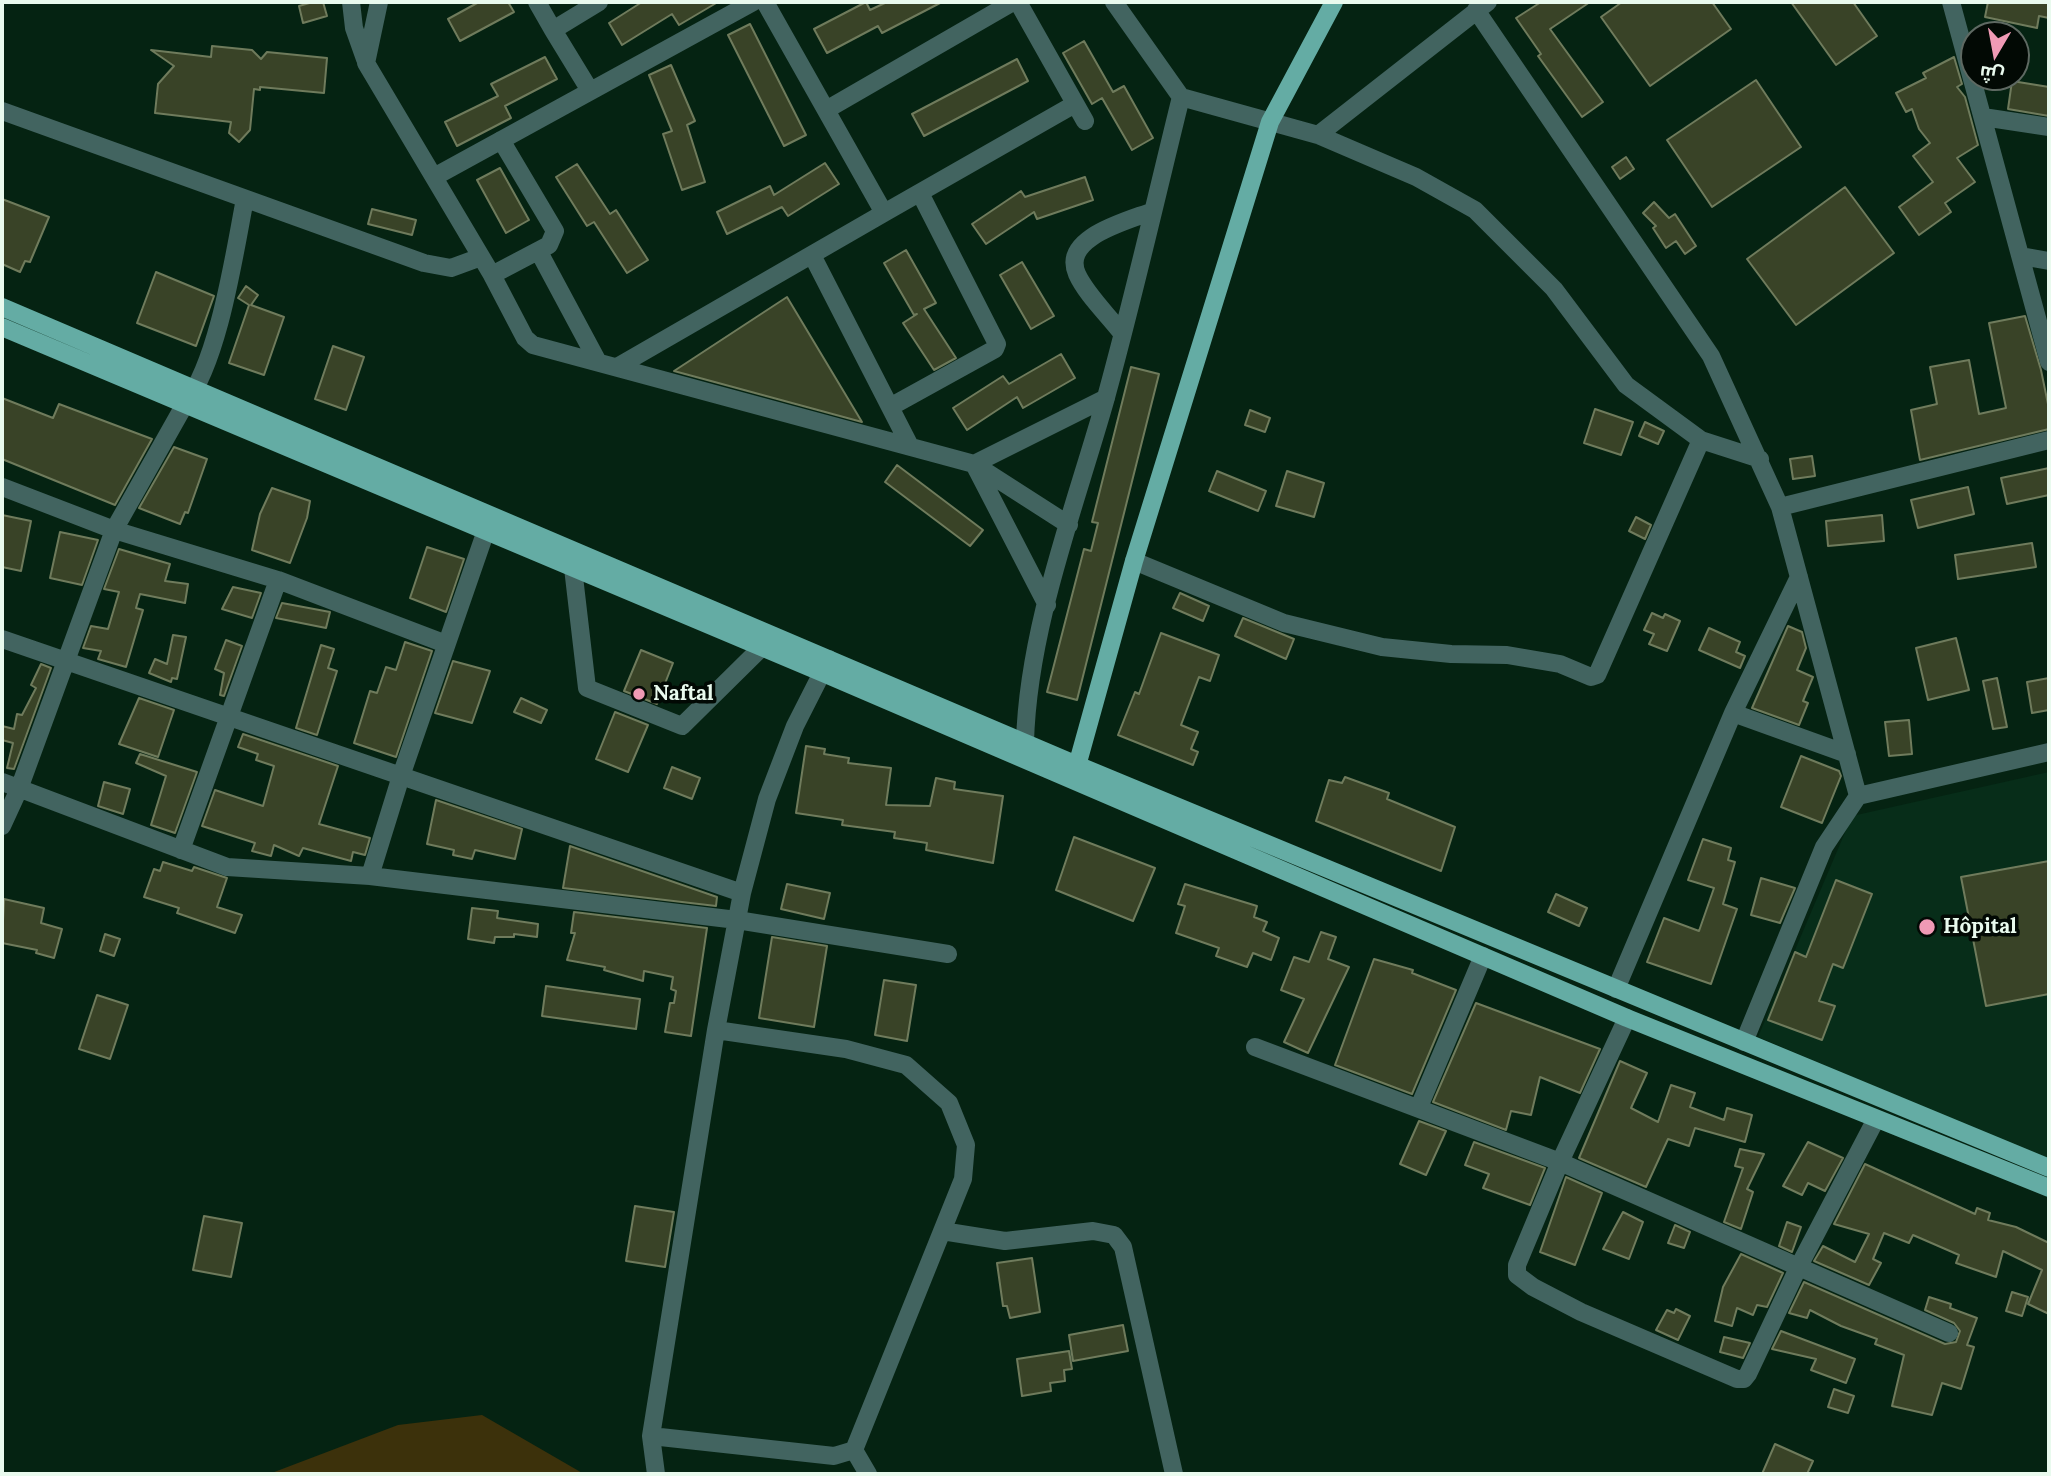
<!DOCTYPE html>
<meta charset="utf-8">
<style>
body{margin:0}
#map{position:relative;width:2051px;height:1476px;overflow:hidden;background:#052312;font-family:Lora,Cairo,serif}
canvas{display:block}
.frame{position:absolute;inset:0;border:4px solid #e9faee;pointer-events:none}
.north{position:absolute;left:1960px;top:21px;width:70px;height:70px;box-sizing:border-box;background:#020904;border:2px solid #5e6962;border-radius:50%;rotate:190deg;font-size:19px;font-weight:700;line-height:28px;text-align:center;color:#e9faee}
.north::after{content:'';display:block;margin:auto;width:24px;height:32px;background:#f09ab5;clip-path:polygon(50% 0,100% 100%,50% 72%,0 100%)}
</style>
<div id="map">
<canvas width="2051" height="1476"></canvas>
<div class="frame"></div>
<div class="north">ش</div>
</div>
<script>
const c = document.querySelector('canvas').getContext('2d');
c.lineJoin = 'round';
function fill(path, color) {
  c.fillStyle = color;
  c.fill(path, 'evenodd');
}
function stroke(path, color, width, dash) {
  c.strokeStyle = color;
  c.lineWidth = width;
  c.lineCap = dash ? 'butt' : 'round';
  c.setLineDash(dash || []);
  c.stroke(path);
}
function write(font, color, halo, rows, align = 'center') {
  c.font = font + ' Lora,serif';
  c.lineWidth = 7;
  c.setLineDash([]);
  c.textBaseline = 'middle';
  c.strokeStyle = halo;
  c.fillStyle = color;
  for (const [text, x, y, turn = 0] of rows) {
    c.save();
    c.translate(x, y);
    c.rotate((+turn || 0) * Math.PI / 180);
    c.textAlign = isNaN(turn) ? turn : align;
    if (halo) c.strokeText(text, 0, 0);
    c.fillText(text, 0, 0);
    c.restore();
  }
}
fill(new Path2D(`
 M2049,772v388l-291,-123 94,-221z`), '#072d19');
fill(new Path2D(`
 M482,1415l102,59h-315l129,-49z`), '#3c310b');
const building = new Path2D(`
 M313,2h10l4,14 -24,7 -4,-17z
 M479,2h29l6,10 -54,29 -12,-22z
 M642,2h76l-39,23 -7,-11 -50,31 -13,-22z
 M866,2l4,8 17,-8h55l-60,31 -4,-7 -51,27 -13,-24z
 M1541,2h49l-40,27 53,73 -21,15 -44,-61 3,-2 -25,-36z
 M1622,2h90l19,27 -81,57 -49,-69z
 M1791,2h62l24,34 -41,29z
 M1988,2h61v16l-10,-2 -2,12 -52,-11z
 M750,24l56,111 -22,11 -56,-111z
 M1084,41l29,51 11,-6 29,52 -21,12 -30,-52 -10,6 -29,-51z
 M212,46l40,4 9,9 6,-7 60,6 -3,35 -64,-6v3l-6,-1 -4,41 -11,12 -10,-9 2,-11 -76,-9 3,-29 16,-18 -23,-16 60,7z
 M545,57l12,22 -52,27 6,12 -54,28 -12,-24 53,-26 -7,-12z
 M1954,57l8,27 -5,3 8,10 13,48 -21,13 18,24 -30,21 6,9 -32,23 -20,-28 34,-25 -20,-26 17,-13 -11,-14 -7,-20 -6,3 -10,-19 30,-15 -3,-5z
 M1017,59l11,22 -104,55 -12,-22z
 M671,65l24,56 -8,4 18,57 -23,8 -19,-56 9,-3 -23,-56z
 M1756,80l45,67 -89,60 -45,-67z
 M2012,81l37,6v29l-41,-7z
 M1626,157l8,12 -14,10 -8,-12z
 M825,163l14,21 -51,32 -6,-9 -55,27 -10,-22 53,-26 4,9z
 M577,164l33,50 6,-4 32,50 -21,13 -33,-51 -7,4 -31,-49z
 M500,168l29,52 -23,13 -29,-53z
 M1085,177l8,23 -56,19 -3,-7 -48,32 -14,-20 49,-33 4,6z
 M1845,187l49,66 -98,72 -49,-66z
 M2,199l47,18 -19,45 -5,-1 -5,11 -18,-8z
 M1654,202l15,16 6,-4 21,32 -11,8 -9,-13 -10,7 -13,-20 3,-2 -13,-13z
 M372,209l44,11 -4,15 -44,-11z
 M906,250l30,53 -12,6 32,49 -22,12 -31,-47 14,-9 -3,1 -30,-52z
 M1022,262l32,54 -23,13 -31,-54z
 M156,272l58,24 -18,50 -59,-23z
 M246,286l12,9 -7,10 33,12 -20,58 -35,-12 20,-58 -11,-7z
 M787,297l75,125 -188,-51z
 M2025,316l16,54 8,39v20l-129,31 -9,-50 26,-6 -7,-37 39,-7 10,54 27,-6 -17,-85z
 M333,346l31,11 -18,53 -31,-11z
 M1061,354l14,24 -52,30 -6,-11 -50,33 -14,-22 50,-32 6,8z
 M1131,367l28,7 -82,326 -30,-8 37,-143 7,2 7,-28 -6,-1z
 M2,398l51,20 6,-14 93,35 -37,66 -113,-46z
 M1595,409l38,13 -12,33 -37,-12z
 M1250,410l20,8 -5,14 -20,-7z
 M1645,422l19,9 -6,13 -19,-8z
 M174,447l33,12 -19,54 -3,-1 -5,12 -41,-16z
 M1812,456l3,20 -22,3 -3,-20z
 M897,465l86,65 -13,16 -85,-64z
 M2049,468v27l-42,9 -6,-26z
 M1217,471l49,20 -8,20 -49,-20z
 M1287,471l37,12 -10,34 -38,-11z
 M1968,487l6,27 -56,14 -7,-28z
 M272,488l38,13 -3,17 -17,45 -38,-13 8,-36z
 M2,515l29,6 -10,50 -19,-4z
 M1882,515l2,26 -56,5 -2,-25z
 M1636,517l15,8 -6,14 -16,-8z
 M60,532l38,8 -16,45 -32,-7z
 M2032,543l4,24 -78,12 -3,-24z
 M427,547l37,12 -18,53 -36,-14z
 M119,549l51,15 -5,17 23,3 -3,19 -45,-9 -4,14 7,2 -17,57 -28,-8 3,-8 -18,-3 8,-22 17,3 11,-37 -15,-3z
 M233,587l28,6 -9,25 -30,-9z
 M1180,593l29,13 -6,15 -30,-13z
 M282,603l48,9 -4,16 -50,-10z
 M1652,613l11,5 2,-4 15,7 -13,30 -18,-7 5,-10 -10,-4z
 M1243,618l51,21 -8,20 -51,-23z
 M1788,626l14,6 4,16 -9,22 16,7 -10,24 5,2 -9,22 -47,-17z
 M1709,628l31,14 -4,10 9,4 -5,12 -41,-18z
 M1161,633l58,22 -9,26 -11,-4 -18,48 17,7 -7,17 7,3 -5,13 -75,-30 17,-43 4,2z
 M173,635l13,2 -9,42 -5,-1 -1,4 -22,-9 6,-14 12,5z
 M1956,638l13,52 -41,10 -12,-52z
 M226,640l16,6 -18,50 -4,-1 4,-22 -9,-4z
 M405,642l27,9 -36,106 -42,-14 16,-52 7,2 9,-26 10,3z
 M321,645l13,4 -6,19 9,3 -20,64 -21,-7z
 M641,650l32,13 -16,41 -33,-13z
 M453,661l37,10 -18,52 -37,-10z
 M41,664l10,4 -37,101 -7,-1 6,-25 -11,-3v-14l12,3 3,-15 5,1 14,-27 -5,-3z
 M1997,678l10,49 -14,2 -10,-48z
 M2049,678v32l-17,3 -5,-31z
 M139,698l35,12 -16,47 -39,-13z
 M521,698l26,12 -6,13 -27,-11z
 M615,712l33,13 -20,47 -32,-13z
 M1909,720l3,34 -23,2 -4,-34z
 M243,734l95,32 -19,58 51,14 -5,17 -12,-3 -2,9 -48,-13 -4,8 -25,-11 -3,11 -19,-5 3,-8 -53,-17 13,-36 48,16 11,-40 -18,-6 2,-6 -20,-7z
 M806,746l19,3 -1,5 25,4 -1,5 43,5 -5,37 44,1 6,-28 19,4 -1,7 49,7 -10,67 -67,-13 1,-7 -33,-5 1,-6 -53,-7 1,-5 -47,-7z
 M140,754l57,18 -22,61 -24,-8 15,-49 -30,-13z
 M1801,756l38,15 2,5 -19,47 -41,-16z
 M672,767l28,11 -8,21 -28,-11z
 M1345,777l44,16 -2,6 68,28 -14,44 -125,-50 13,-41 13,3z
 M104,782l26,7 -7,25 -25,-8z
 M436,800l86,29 -7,30 -40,-9 -3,9 -19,-4 1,-5 -27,-6z
 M1074,837l81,31 -22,53 -77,-31z
 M1703,839l28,9 -3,12 7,2 -12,42 14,5 -26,75 -64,-22 17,-44 35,13 15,-43 -26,-8z
 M570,846l147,51 -1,9 -153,-18z
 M2049,861v133l-63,12 -25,-129z
 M163,862l29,9 2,-4 33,11 -10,29 25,8 -7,18 -58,-20 2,-5 -35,-11 10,-28 6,2z
 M1761,878l34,10 -15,35 -29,-8z
 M1836,880l36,14 -29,74 -10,-4 -14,37 16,5 -13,34 -54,-20 27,-68 11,5z
 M787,884l43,9 -6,26 -43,-10z
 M1185,884l72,22 -3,11 13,5 -4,9 16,7 -8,22 -18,-7 -6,14 -31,-11 3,-8 -43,-15 9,-27 -7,-2z
 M1556,894l31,14 -8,18 -31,-14z
 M4,899l40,9 -3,15 21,6 -8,29 -18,-5 1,-3 -35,-7z
 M472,908l26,3 -1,7 41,6 -1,13 -23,-3v3h-19l-1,6 -26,-4z
 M574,912l133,16 -16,108 -26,-4 5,-29h4l2,-12 -5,-2 2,-12 -29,-6 -1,10 -39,-11 1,-3 -38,-7 8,-27h-4z
 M1321,932l15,5 -8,22 21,8 -41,86 -24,-11 20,-43 -23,-9 13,-33 15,5z
 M105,934l15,5 -6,17 -14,-5z
 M772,937l55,9 -13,81 -55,-9z
 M1374,959l39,11 -1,3 44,17 -44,104 -77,-29z
 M884,980l32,5 -9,56 -32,-6z
 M546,986l94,13 -4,30 -94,-13z
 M97,995l31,10 -18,54 -31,-10z
 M1476,1003l124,46 -20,44 -40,-16 -9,38 -20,-4 -5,19 -73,-28z
 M1620,1061l27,12 -16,35 27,14 13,-37 24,8 -5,14 34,13 3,-12 25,7 -7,27 -50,-14 -6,18 -21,-7 -22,48 -67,-29z
 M1419,1121l27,10 -20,44 -26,-11z
 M1474,1142l71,26 -15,37 -47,-17 6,-14 -24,-9z
 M1808,1142l35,16 -18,33 -17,-8 -6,12 -19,-9z
 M1740,1149l24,5 -17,35 6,3 -12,37 -17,-7 19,-54 -8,-2z
 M1865,1164l110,50 2,-6 13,5 -2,7 28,7 33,16v71l-21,-10 14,-34 -39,-19 -7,26 -40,-14 3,-8 -46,-20 -4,8 -25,-10 -11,26 8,4 -12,22 -55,-24 9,-15 32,16 14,-28 -35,-10z
 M1566,1177l36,16 -27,72 -35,-13z
 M635,1206l39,6 -9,55 -39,-6z
 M1623,1212l20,10 -14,37 -26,-10z
 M204,1216l38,7 -11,54 -38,-7z
 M1787,1222l14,5 -9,25 -13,-6z
 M1675,1225l15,7 -6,16 -16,-5z
 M1741,1254l42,19 -16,34 -10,-2 -4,10 -16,-7 -5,18 -17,-5 8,-34z
 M1032,1258l8,54 -30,6 -3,-12h-4l-6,-43z
 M1804,1282l141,62 11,-2 4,-11 -6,-8 -29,-13 4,-13 22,7 -1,4 27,10 -10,27 7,2 -13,42 -19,-6 -10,32 -40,-9 12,-51 -29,-11 2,-5 -36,-13 -31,-16 -3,8 -18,-5z
 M2012,1292l16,5 -6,19 -16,-5z
 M1676,1309l14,7 -12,24 -22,-10 11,-20 7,3z
 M1123,1325l5,26 -55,10 -4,-26z
 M1781,1331l74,28 -9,24 -35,-13 5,-11 -44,-10z
 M1724,1337l26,6 -7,15 -23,-6z
 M1069,1351l3,18 -8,1 1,11 -15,2 1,8 -29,5 -5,-37z
 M1834,1389l20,7 -6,17 -20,-6z
 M1775,1444l38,17 -6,13h-45z`);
fill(building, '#394327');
stroke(building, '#6f7b5c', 2);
stroke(new Path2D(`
 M351,2l3,26 11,31
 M379,2l-13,61 126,212 33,63 8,7 441,119 73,141
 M537,2l16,28
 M1018,2l67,119
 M1951,2l98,360
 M1476,10l235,346 69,151
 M589,89l-36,-59 46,-28
 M1181,97l137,38 170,-133
 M826,110l187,-108
 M2,111l422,152 27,5 30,-11
 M1983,117l66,10
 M1318,135l98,42 59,33 79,79 72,96 75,55 59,19
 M434,177l319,-175
 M884,213l191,-109
 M539,252l59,110
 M812,255l98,191
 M2021,256l28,5
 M492,275l57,-30 6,-14 -54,-91
 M1121,332c-14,-18 -35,-38 -44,-58 -16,-37 51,-53 76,-63
 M617,367l267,-154 -119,-211
 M890,407l105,-58 2,-5 -77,-151
 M974,464l132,-66
 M974,464l95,61
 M2,487l112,43 164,50 168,64
 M1134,561l150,62 98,24 69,7 56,1 53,9 31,13 6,-2 104,-235
 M573,568l14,120 95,38 79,-78
 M2,639l740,254
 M1733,713l114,41
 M1025,742c3,-113 49,-232 80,-341 28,-101 51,-203 76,-304l-67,-95
 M2,782l225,85 143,9 367,44 211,34
 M1858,796l191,-44
 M2,826l17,-37 95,-259 71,-126c34,-44 49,-149 60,-205
 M181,850l97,-270
 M370,876l31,-100 89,-257
 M1616,989l117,-276 66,-136
 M1627,1018l-67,144 -43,103v10l16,12 48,25 156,67h7l4,-5 50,-106 78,-149
 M1744,1042l80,-195 34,-51 -78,-289 269,-67
 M1255,1047l305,115 389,171
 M1419,1107l64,-151
 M942,1231l63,10 88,-10 21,4 9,12 51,227
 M651,1436l183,20 20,-6 109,-271 3,-34 -17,-42 -43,-38 -60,-16 -130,-19
 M854,1450l14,24
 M656,1474l-5,-38 65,-406 26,-137 25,-94 28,-73 34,-67`), '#426460', 18);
stroke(new Path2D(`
 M2,307l1075,458 972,403
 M2,327l821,346 804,345 422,170
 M1075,773l59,-212 136,-439 64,-120`), '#64aca4', 18);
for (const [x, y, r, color] of [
 [639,694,7,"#f09ab5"],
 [1927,927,9,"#f09ab5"]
]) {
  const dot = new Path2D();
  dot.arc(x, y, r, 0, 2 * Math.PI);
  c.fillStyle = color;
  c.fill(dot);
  stroke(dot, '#020904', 2.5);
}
write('bold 21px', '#e9faee', '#020904', [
 ["Naftal",653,694],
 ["Hôpital",1943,927]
], 'left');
</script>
